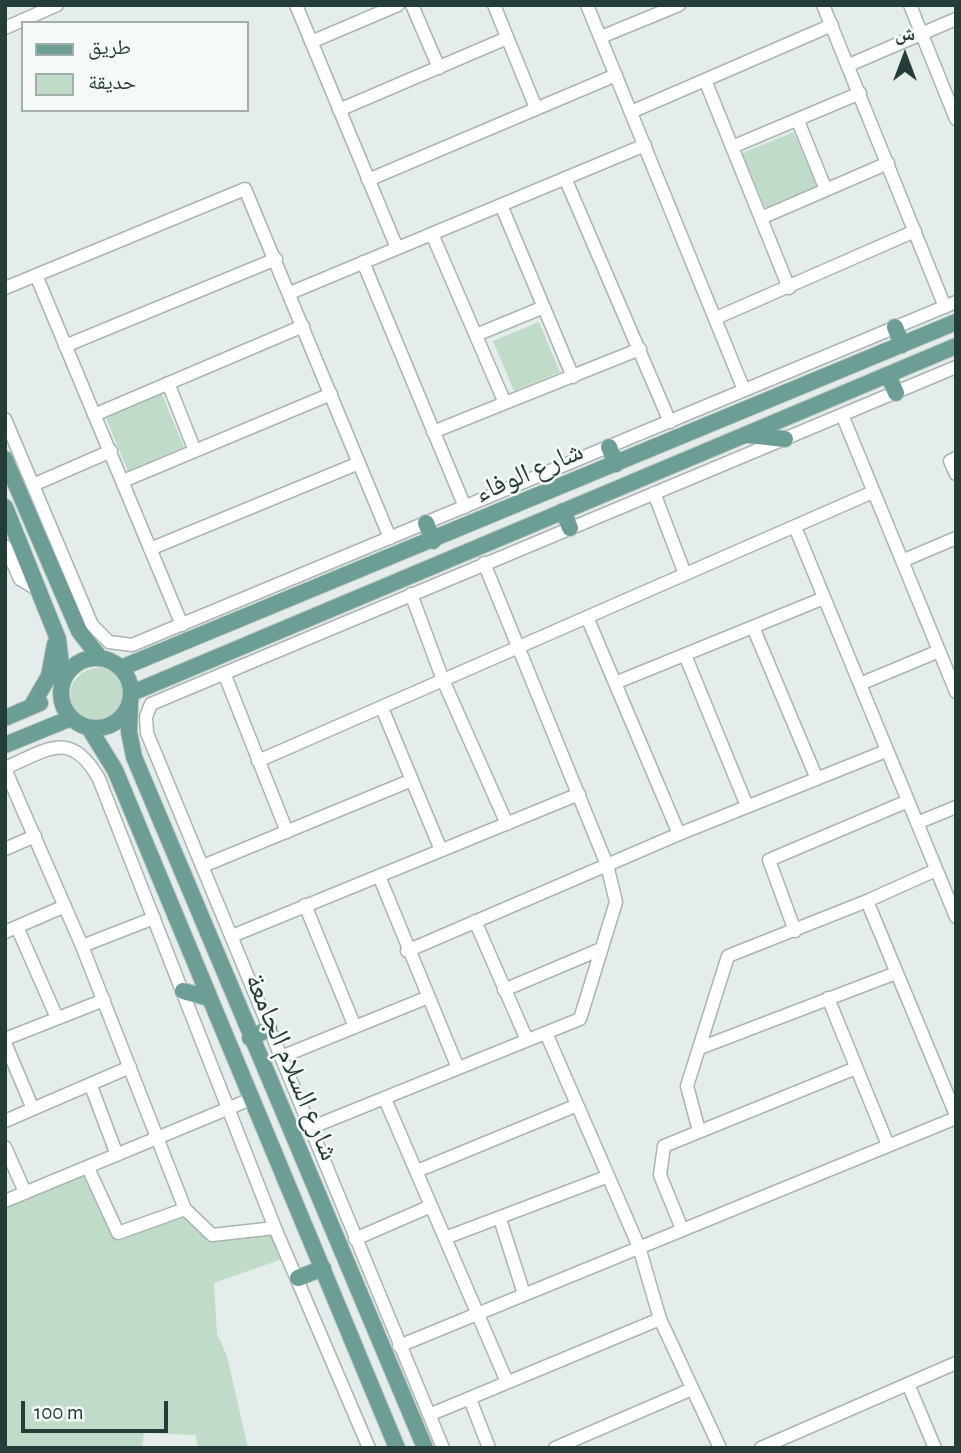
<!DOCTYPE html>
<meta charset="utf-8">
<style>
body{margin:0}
#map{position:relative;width:961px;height:1453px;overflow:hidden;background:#e5edea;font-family:"Alegreya Sans","Noto Naskh Arabic",sans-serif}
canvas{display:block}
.frame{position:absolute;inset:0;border:7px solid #253d38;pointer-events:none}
.legend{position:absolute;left:21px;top:21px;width:228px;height:91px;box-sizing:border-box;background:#f5f9f8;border:2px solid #a2aeab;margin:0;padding:9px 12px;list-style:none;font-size:21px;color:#253d38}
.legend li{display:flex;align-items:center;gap:14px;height:35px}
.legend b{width:35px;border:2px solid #a2aeab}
.north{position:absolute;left:870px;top:21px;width:70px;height:70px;-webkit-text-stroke:5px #f5f9f8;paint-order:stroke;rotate:0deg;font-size:19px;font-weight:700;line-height:28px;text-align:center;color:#253d38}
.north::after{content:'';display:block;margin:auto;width:24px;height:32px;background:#253d38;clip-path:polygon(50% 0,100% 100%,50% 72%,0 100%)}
.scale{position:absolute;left:21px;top:1401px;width:147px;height:32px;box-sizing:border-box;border:4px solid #253d38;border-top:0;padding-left:9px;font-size:21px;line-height:24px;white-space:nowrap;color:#253d38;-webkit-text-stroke:5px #f5f9f8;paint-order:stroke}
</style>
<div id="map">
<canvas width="961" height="1453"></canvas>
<div class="frame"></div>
<ul class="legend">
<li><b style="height:9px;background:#6d9e95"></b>طريق</li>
<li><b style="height:19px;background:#c0dcc9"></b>حديقة</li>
</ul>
<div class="north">ش</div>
<div class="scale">100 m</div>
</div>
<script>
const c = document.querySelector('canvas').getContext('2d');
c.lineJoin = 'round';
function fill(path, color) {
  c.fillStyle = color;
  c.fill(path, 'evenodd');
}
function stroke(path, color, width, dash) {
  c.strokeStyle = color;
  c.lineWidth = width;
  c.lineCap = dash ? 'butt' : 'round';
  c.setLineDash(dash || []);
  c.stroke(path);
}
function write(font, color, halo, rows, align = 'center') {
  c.font = font + ' "Alegreya Sans","Noto Naskh Arabic",sans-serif';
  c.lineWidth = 5;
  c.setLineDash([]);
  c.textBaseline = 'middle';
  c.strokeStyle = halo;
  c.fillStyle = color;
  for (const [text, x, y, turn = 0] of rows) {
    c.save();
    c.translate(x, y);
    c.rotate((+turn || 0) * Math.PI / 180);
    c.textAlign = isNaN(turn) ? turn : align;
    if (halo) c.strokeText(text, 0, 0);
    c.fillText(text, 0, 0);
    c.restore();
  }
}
fill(new Path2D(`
 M794,132l23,54 -52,22 -23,-55z
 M539,322l21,50 -46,19 -21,-50z
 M161,392l23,55 -56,24 -23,-55z
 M70 696a28 28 0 1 1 56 0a28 28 0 1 1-56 0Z
 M88,1168l28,63 69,-22 27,26 63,-7 13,29 -74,26 3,51 10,22 21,92h-50l-2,-13 -52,-2 -2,15h-137v-247z`), '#c0dcc9');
const minor = new Path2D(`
 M296,5l101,243
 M412,5l27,63
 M494,5l42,103
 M587,5l157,385
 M823,5l122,302
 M910,5l46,114
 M5,28l52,-23
 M601,37l78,-32
 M311,42l87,-37
 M849,65l107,-46
 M705,80l84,208
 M339,110l168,-72
 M631,112l201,-87
 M798,121l28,69
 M732,147l128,-54
 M565,178l105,244
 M368,180l248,-105
 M501,205l72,172
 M761,218l127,-55
 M432,234l73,169 135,-54
 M363,262l102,245
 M36,275l146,350
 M5,288l240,-99 145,349
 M290,293l355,-148
 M716,318l199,-87
 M476,335l68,-28
 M65,346l211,-87
 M168,383l27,68
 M94,415l209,-89
 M843,417l113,275
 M5,419l87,206 17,17 23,3 824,-343
 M433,432l72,-29
 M956,458l-6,3 6,13
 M123,481l208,-87
 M33,485l78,-34
 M654,493l31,81
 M795,527l161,390
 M5,546l15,33 20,12
 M150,549l209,-86
 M902,561l54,-23
 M411,594l32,86 64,144
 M587,617l92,217
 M753,627l64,152
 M685,655l62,151
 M224,673l63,159
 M615,683l209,-85
 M860,684l79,-33
 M382,708l59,142
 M258,761l615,-269
 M5,768c44,-19 66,-39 94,11l176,449 94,220
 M5,769l77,177 103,263 27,26 63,-7
 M917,823l39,-16
 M5,849l30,-13
 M203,866l209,-86
 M379,876l79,192
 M867,901l89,214
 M305,905l50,122
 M475,921l52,119
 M17,927l40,91
 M795,931l-26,-71 139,-59
 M5,932l60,-26
 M232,936l347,-142
 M82,946l72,-28
 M407,951l272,-117 207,-83
 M504,990l97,-41
 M828,998l60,147
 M546,1033l93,214 21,72 60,129
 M5,1039l99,-39
 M5,1043l28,66
 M700,1048l196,-75
 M281,1057l145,-59
 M91,1086l26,69
 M385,1099l122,283
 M5,1121l125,-54
 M310,1128l270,-109 36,-117 -9,-37 -123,-302
 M699,1131l-12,-45 41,-130 139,-55 69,-31
 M5,1147l20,45
 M88,1168l30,65 67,-24
 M417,1171l158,-65
 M5,1201l246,-102
 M500,1219l24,75
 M682,1229l-22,-54 4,-29 192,-78
 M445,1238l161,-61
 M355,1239l76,-33
 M399,1346l557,-228
 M908,1384l27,64
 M470,1399l19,49
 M429,1415l231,-96
 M443,1448l-296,-715 -1,-16 5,-13 805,-337
 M555,1448l137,-59
 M761,1448l195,-85`);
const major = new Path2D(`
 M895,327l7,18
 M888,375l8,18
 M748,435l37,4
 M609,447l7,17
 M5,459l74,172 21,27
 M5,507l53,132 5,42
 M563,511l7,17
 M426,523l7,18
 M61 693a35 35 0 1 1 70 0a35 35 0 1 1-70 0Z
 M121,668l835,-346
 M132,693l824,-347
 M130,703l-1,29 5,25 291,691
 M31,707l18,-31 6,-32
 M5,718l35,-15
 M89,728l26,42 282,678
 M5,745l66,-27
 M183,991l26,7
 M250,1038l19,-9
 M298,1278l25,-10`);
stroke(minor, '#a8b5b1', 15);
stroke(major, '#c2c9c7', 18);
stroke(minor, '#fff', 12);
stroke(major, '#6d9e95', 16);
write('28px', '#253d38', '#f5f9f8', [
 ["شارع الوفاء",529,472,-23],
 ["شارع السلام الجامعة",292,1067,67]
]);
</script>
